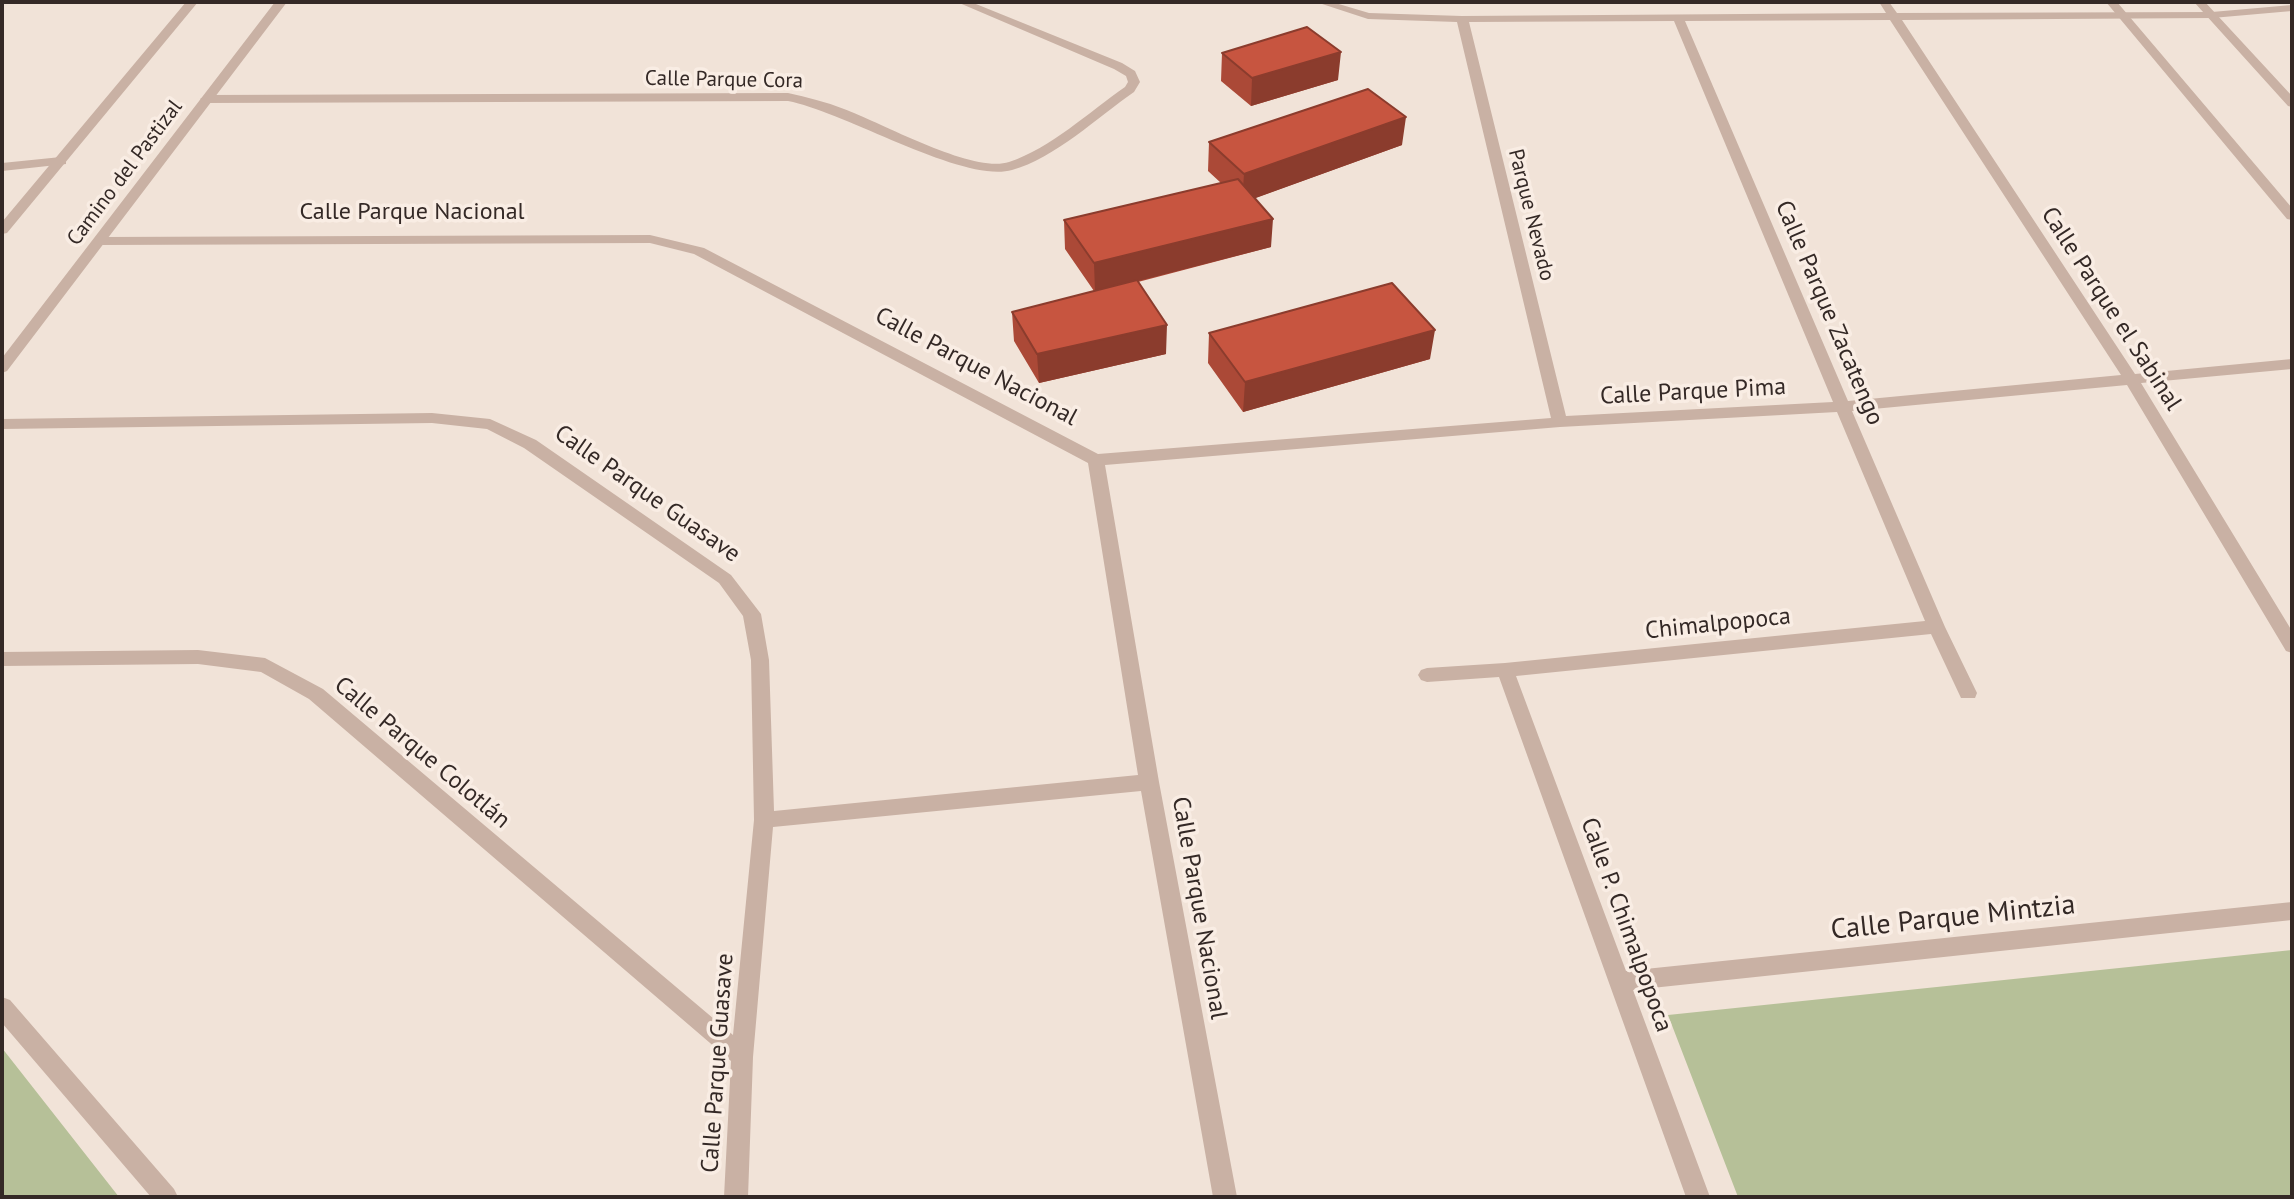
<!DOCTYPE html>
<meta charset="utf-8">
<style>
body{margin:0}
#map{position:relative;width:2294px;height:1199px;overflow:hidden;background:#f1e3d8;font-family:"PT Sans",sans-serif}
canvas{display:block}
.frame{position:absolute;inset:0;border:4px solid #342926;pointer-events:none}
</style>
<div id="map">
<canvas width="2294" height="1199"></canvas>
<div class="frame"></div>
</div>
<script>
const c = document.querySelector('canvas').getContext('2d');
c.lineJoin = 'round';
function fill(path, color) {
  c.fillStyle = color;
  c.fill(path, 'evenodd');
}
function stroke(path, color, width, dash) {
  c.strokeStyle = color;
  c.lineWidth = width;
  c.lineCap = dash ? 'butt' : 'round';
  c.setLineDash(dash || []);
  c.stroke(path);
}
function write(font, color, halo, rows, align = 'center') {
  c.font = font + ' "PT Sans",sans-serif';
  c.lineWidth = 7;
  c.setLineDash([]);
  c.textBaseline = 'middle';
  c.strokeStyle = halo;
  c.fillStyle = color;
  for (const [text, x, y, turn = 0] of rows) {
    c.save();
    c.translate(x, y);
    c.rotate((+turn || 0) * Math.PI / 180);
    c.textAlign = isNaN(turn) ? turn : align;
    if (halo) c.strokeText(text, 0, 0);
    c.fillText(text, 0, 0);
    c.restore();
  }
}
fill(new Path2D(`
 M2292,950v247h-554l-70,-182z
 M2,1048l117,149h-117z`), '#b6c098');
fill(new Path2D(`
 M957,2h14l151,61 13,8 5,11 -6,10c-35,24 -80,67 -122,78 -48,14 -167,-58 -224,-69l-582,2 -6,-4 6,-4 582,-2c19,4 38,9 56,16 38,14 129,65 165,53 42,-14 80,-50 116,-75l3,-5 -2,-6 -12,-7z
 M1316,2h16l37,11 93,3 424,-3 -7,-11h10l8,11 315,-1 80,-7v6l-80,7 -310,2 233,354 157,-15v10l-151,14 151,248v22l-6,-2 -159,-266 -275,26 93,216 32,66 -2,5h-14l-30,-64 -415,42 110,295 666,-69v18l-659,70 77,207h-24l-187,-520 -72,5 -6,-2 -3,-5 3,-5 6,-2 78,-5 420,-42 -88,-209 -277,15 -455,38 54,317 78,415h-24l-72,-406 -368,36 -20,230 -5,140h-24l7,-136 -422,-362 -48,-27 -63,-8 -196,2v-14l196,-2 67,8 58,31 410,346 21,-215 -3,-160 -8,-44 -24,-33 -195,-135 -37,-19 -55,-6 -430,6v-10l430,-6 58,6 46,21 195,135 30,39 8,46 5,151 364,-36 -50,-312 -394,-209 -44,-11 -548,2 -7,-4 7,-4 548,-2 54,13 394,206 453,-36 -94,-396 -89,-3zM1890,20l231,355 -273,26 -163,-380zM1674,21l159,381 -267,14 -97,-394z
 M61,157l5,1v6l-64,7v-8z
 M2,997l8,3 164,189 4,8h-27l-149,-174z`), '#c9b1a4');
fill(new Path2D(`
 M186,2h12l-191,231 -5,1v-12z
 M275,2h12l-280,369 -5,2v-15z
 M2106,2h11l175,206v12l-5,-1z
 M2194,2h11l87,94v11l-4,-1z`), '#c9b1a4');
fill(new Path2D(`
 M1222,53l116,27 -87,26 -30,-25z
 M1209,142l193,3 -147,53 16,49 -133,35 28,72 -127,29 -25,-42 -2,-29 82,-21 -29,-42 -1,-29 157,-37 -13,-12z
 M1209,333l221,26 -187,53 -35,-49z`), '#ab4937');
fill(new Path2D(`
 M1341,52l-3,28 -87,26 1,-28z
 M1406,117l-4,28 -160,58 2,-29z
 M1273,219l-2,28 -176,45 -1,-29z
 M1167,325l-1,29 -127,29 -2,-29z
 M1435,330l-5,29 -187,53 2,-30z`), '#8b3c2d');
const building = new Path2D(`
 M1307,27l34,25 -89,26 -30,-25z
 M1368,89l38,28 -162,57 -35,-32z
 M1238,179l35,40 -179,44 -30,-43z
 M1137,280l30,45 -130,29 -25,-42z
 M1392,283l43,47 -190,52 -36,-49z`);
fill(building, '#c75540');
stroke(building, '#8b3c2d', 2);
write('21px', '#342926', '#f9ede4', [
 ["Calle Parque Cora",724,80,1],
 ["Camino del Pastizal",125,173,-53],
 ["Parque Nevado",1531,215,76]
]);
write('24px', '#342926', '#f9ede4', [
 ["Calle Parque Nacional",412,212],
 ["Calle Parque el Sabinal",2111,309,57],
 ["Calle Parque Zacatengo",1829,313,67],
 ["Calle Parque Nacional",976,367,28],
 ["Calle Parque Pima",1693,392,-3],
 ["Calle Parque Guasave",647,494,35],
 ["Chimalpopoca",1718,624,-6],
 ["Calle Parque Colotlán",422,753,40],
 ["Calle Parque Nacional",1199,908,80],
 ["Calle P. Chimalpopoca",1626,925,70],
 ["Calle Parque Guasave",718,1063,-86]
]);
write('28px', '#342926', '#f9ede4', [
 ["Calle Parque Mintzia",1953,918,-6]
]);
</script>
